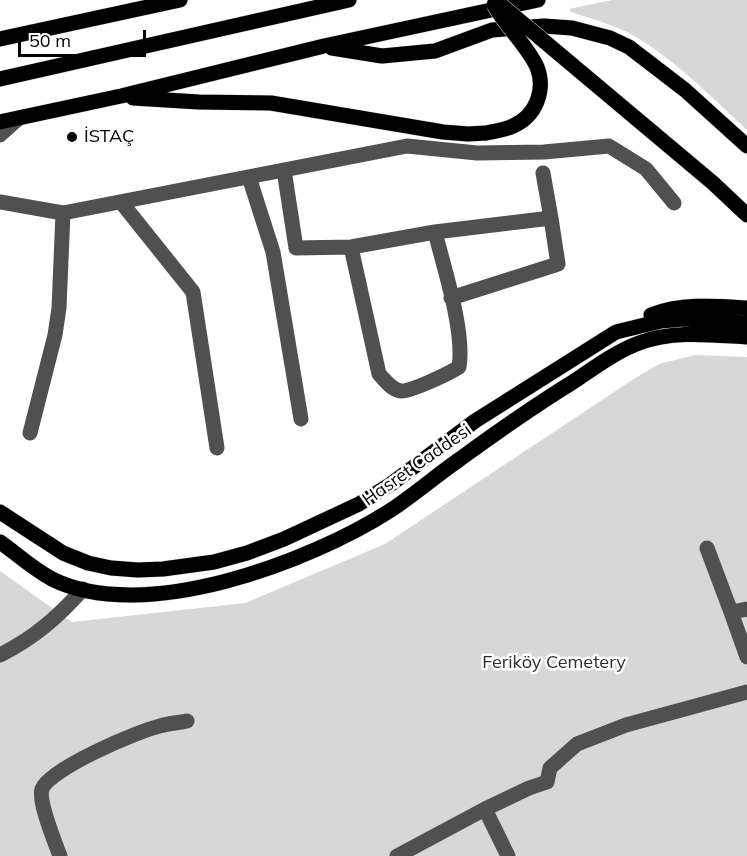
<!DOCTYPE html>
<meta charset="utf-8">
<style>
body{margin:0}
#map{position:relative;width:747px;height:856px;overflow:hidden;background:#fff;font-family:Mulish,sans-serif}
canvas{display:block}
.scale{position:absolute;left:18px;top:30px;width:128px;height:27px;box-sizing:border-box;border:3px solid #000;border-top:0;padding-left:8px;font-size:18px;line-height:21px;white-space:nowrap;color:#000;-webkit-text-stroke:4px #fff;paint-order:stroke}
</style>
<div id="map">
<canvas width="747" height="856"></canvas>
<div class="scale">50 m</div>
</div>
<script>
const c = document.querySelector('canvas').getContext('2d');
c.lineJoin = 'round';
function fill(path, color) {
  c.fillStyle = color;
  c.fill(path, 'evenodd');
}
function stroke(path, color, width, dash) {
  c.strokeStyle = color;
  c.lineWidth = width;
  c.lineCap = dash ? 'butt' : 'round';
  c.setLineDash(dash || []);
  c.stroke(path);
}
function write(font, color, halo, rows, align = 'center') {
  c.font = font + ' Mulish,sans-serif';
  c.lineWidth = 5;
  c.setLineDash([]);
  c.textBaseline = 'middle';
  c.strokeStyle = halo;
  c.fillStyle = color;
  for (const [text, x, y, turn = 0] of rows) {
    c.save();
    c.translate(x, y);
    c.rotate((+turn || 0) * Math.PI / 180);
    c.textAlign = isNaN(turn) ? turn : align;
    if (halo) c.strokeText(text, 0, 0);
    c.fillText(text, 0, 0);
    c.restore();
  }
}
fill(new Path2D(`
 M612,0h135v130c-33,-30 -65,-64 -103,-88 -22,-15 -48,-22 -73,-30l-2,-3z
 M695,355l52,2v499h-747v-285l72,51 173,-19 140,-59 247,-164 27,-16z`), '#d7d7d7');
const major = new Path2D(`
 M0,39l180,-39
 M332,48l50,8 53,-5 57,-21 52,-4 28,2 38,10 19,9 56,43 62,56
 M0,79l349,-79
 M133,98l66,4 72,1 172,29 25,2 18,-1
 M0,122l121,-26 203,-50 214,-46
 M713,183l34,32
 M651,315c31,-12 64,-9 96,-7
 M0,512l63,41 25,10 23,5 27,2 25,-1 51,-7 33,-9 37,-14 75,-35 32,-20 84,-63 141,-89 45,-11 22,-2 64,4
 M0,542c17,12 33,27 52,37 92,46 258,-17 339,-69 24,-16 46,-35 69,-51 37,-27 74,-53 113,-77 21,-14 42,-30 66,-39 34,-13 73,-8 108,-6`);
stroke(major, '#dbdbdb', 16);
stroke(new Path2D(`
 M0,135l19,-17
 M284,170l12,78 55,-1 84,-15 116,-14 7,46 -107,34
 M543,173l8,45
 M249,177l24,75 28,167
 M0,202l63,11 344,-67 70,7 67,-1 65,-6 37,23 28,34
 M121,202l72,90 24,156
 M351,247l28,127c6,6 13,17 23,17 10,0 48,-18 57,-24 6,-35 -15,-99 -24,-135
 M30,433l25,-98 4,-27 4,-95
 M707,548l24,64 16,-3
 M731,612l16,45
 M0,655c34,-17 58,-38 83,-66
 M60,856c-5,-14 -22,-54 -18,-67 7,-20 96,-58 118,-63 9,-3 18,-3 27,-5
 M397,856l88,-47
 M508,856l-23,-47 44,-21 18,-6 3,-14 27,-24 49,-19 121,-33`), '#505050', 15);
stroke(major, '#000', 15);
const majorBridge = new Path2D(`
 M495,0l218,183
 M486,133c9,-2 19,-3 27,-7 23,-10 33,-36 24,-59 -10,-22 -31,-40 -43,-62`);
stroke(majorBridge, '#dbdbdb', 16, []);
stroke(majorBridge, '#000', 15);
for (const [x, y, r, color] of [
 [72,137,6,"#000"]
]) {
  const dot = new Path2D();
  dot.arc(x, y, r, 0, 2 * Math.PI);
  c.fillStyle = color;
  c.fill(dot);
  stroke(dot, '#fff', 2);
}
write('18px', '#000', '#fff', [
 ["İSTAÇ",84,137]
], 'left');
write('18px', '#000', '#fff', [
 ["Hasret Caddesi",417,465,-35]
]);
write('18px', '#2e2e2e', '#fff', [
 ["Feriköy Cemetery",554,663]
]);
</script>
